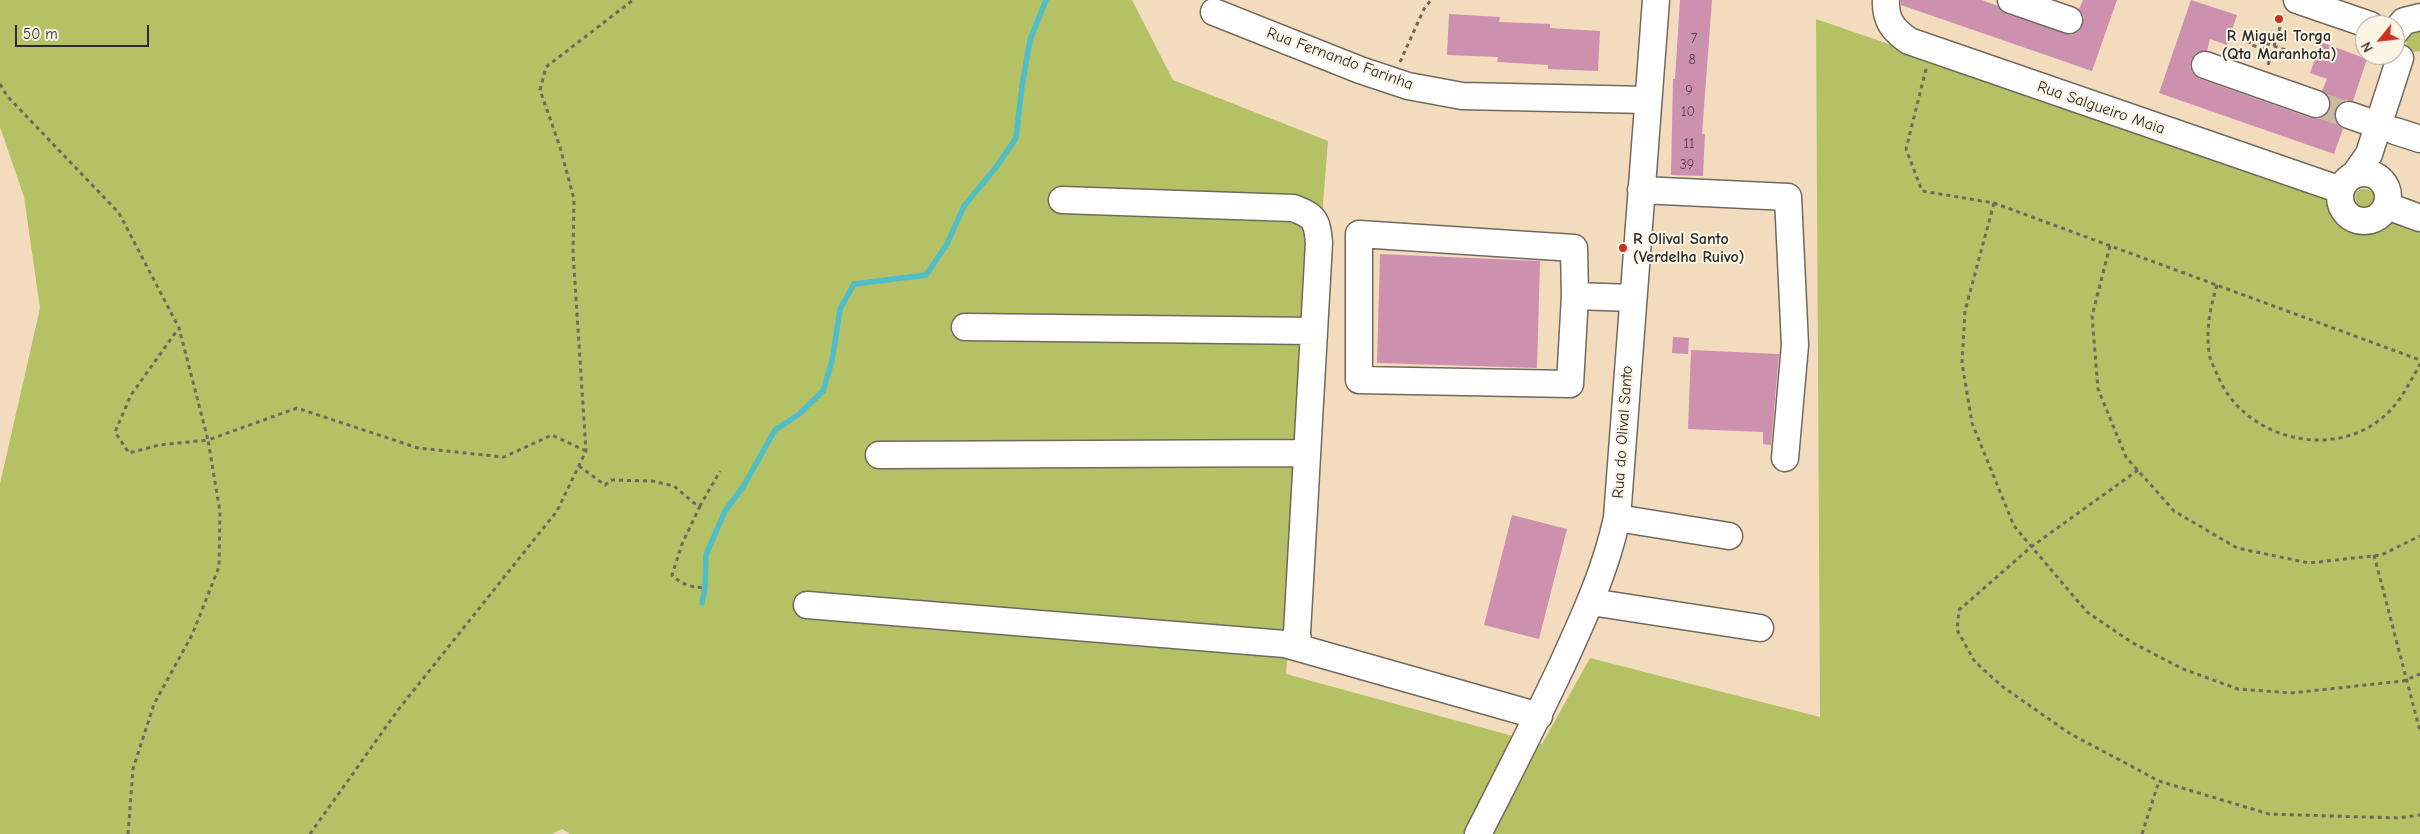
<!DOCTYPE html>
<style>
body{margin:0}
#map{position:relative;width:2420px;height:834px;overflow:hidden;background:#f3dcbe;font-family:"Comic Neue",sans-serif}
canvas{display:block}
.north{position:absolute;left:2355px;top:15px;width:50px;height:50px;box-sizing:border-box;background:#fcf5e5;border:1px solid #a8a49b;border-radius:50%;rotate:241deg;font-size:14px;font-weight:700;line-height:20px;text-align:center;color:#2b2b2b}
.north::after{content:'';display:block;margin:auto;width:18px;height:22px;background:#c8321e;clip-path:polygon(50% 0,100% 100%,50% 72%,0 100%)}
.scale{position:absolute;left:15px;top:25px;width:134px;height:22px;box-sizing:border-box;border:2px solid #2b2b2b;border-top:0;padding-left:6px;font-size:15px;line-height:18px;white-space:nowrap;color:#2b2b2b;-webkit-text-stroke:4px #fcf5e5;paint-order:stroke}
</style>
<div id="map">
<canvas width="2420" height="834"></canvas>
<div class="north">N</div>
<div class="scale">50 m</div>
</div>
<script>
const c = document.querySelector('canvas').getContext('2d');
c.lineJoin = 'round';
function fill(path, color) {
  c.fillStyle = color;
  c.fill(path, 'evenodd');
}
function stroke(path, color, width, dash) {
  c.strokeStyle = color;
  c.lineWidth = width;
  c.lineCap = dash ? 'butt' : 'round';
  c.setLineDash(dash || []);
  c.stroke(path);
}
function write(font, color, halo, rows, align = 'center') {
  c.font = font + ' "Comic Neue",sans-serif';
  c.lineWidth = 4;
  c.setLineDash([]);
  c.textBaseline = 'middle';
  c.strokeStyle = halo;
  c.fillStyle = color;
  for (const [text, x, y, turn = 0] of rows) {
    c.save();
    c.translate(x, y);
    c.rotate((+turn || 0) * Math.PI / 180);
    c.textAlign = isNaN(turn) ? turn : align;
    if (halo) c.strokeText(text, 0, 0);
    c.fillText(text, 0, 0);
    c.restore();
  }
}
fill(new Path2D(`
 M0,0h1132l41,80 155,61 -42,533 256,70 48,-86 230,59 -4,-698 541,186c-11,-31 39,-11 10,4l53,18v607h-1850l-8,-5 -10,5h-552v-350l40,-176 -16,-111 -24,-70z
 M2416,31l4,1v19l-6,1 -7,-6c-2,-9 2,-12 9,-15z`), '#b4c164');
stroke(new Path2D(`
 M702,603l3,-15 1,-33 19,-44 18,-24 32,-57 23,-15 25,-24 9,-30 8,-52 14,-25 72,-9 21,-31 17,-38 33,-40 19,-28 6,-52 8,-46 16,-40`), '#50bec6', 5.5);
fill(new Path2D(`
 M1680,0h32l-10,134h3l-2,42 -32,-1 2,-96h2z
 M1901,0h81l16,6 8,8 65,21 8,-4 4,-7 1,-7 -5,-8 4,-9h34l-25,71 -191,-66z
 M2191,0l46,15 -10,30 -17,-6 -3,12 -12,3 -4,6 -1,7 4,8 6,4 111,39 7,1 7,-3 5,-8 1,-7 -9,-10 5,-12 -17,-6 11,-31 46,17 -14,42 -7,-1 -6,3 -5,7 -1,8 3,6 6,5 -9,25 -175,-61z
 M1449,14l51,3 -1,5 51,2v4l50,3 -2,40 -50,-2v-4l-51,-3 1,-5 -51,-2z
 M1380,254l160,7 -3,107 -160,-5z
 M1673,337l16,1 -1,16 -16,-1z
 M1691,350l88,4 -8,91 -8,-1v-12l-75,-3z
 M1512,515l55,14 -28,110 -55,-14z`), '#ce90af');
stroke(new Path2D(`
 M2316,104l33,11`), '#cbb9a1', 26, [26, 13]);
const minor = new Path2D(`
 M1886,0c-1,20 7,30 23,41l432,149
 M2011,0l58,20
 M2297,0l73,25
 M1214,12l146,58 48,16 54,10 186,4
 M2395,32l9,-11 16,-4
 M2205,65l111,39
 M2349,115l29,10
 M2395,131l25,8
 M2340 197a24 24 0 1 1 48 0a24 24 0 1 1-48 0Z
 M2355,174l14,-20 31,-96
 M1641,190l147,7 7,148 -10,113
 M1062,200l231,8c22,8 24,12 26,35l-22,390 2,15
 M2387,206l33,12
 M1575,296l-5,88 -211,-4v-146l215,14 1,48 58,2
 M965,327l349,4
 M879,455l428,-2
 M1617,518l112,18
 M1591,602l169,26
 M807,605l478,39 254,72
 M1478,834c29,-57 58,-113 85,-171 22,-48 43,-94 54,-145l39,-518`);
stroke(minor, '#71695e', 29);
stroke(new Path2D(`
 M2251,38l46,16 -2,6 -46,-16z
 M2274,46l10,-31
 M1400,62l24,-53 7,-9
 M2268,65l4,-13
 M1926,69l-20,80 16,42 72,12 426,157
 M0,84l7,12 112,117 60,115 29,112 89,-32 121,40 86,9 48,-22 34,16
 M1994,203l-29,108 -3,52 10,60 42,103 73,86 44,30 52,27 55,20 53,4 112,-12 17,-7
 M2110,246l-18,70 6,73 28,68 48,54 63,37 72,15 72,-8 39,-19
 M2217,285c-7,24 -11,42 -8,68 1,7 5,14 8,21 24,61 106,86 160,48 21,-15 31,-36 43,-58
 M579,466l26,19 6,-5 41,1 22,5 20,17 6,3 20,-35
 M2138,470l-107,77 -72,63 -2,20 18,32 28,25 66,46 90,48 110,33 129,4 22,-3
 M700,506l-18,38 -10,31c10,10 19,12 33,13
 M2374,555l46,176
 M128,834l5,-65 21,-65 38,-69 27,-68 1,-55 -12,-72 -49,5 -30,8 -14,-21 16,-37 47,-66
 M310,834l88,-124 159,-199 29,-60 -13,-198 1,-54 -14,-52 -20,-57 6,-23 87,-67
 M2142,834l17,-53`), '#71695e', 3, [4, 4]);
stroke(minor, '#fff', 26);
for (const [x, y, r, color] of [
 [2279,19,5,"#c8321e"],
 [1623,248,5,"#c8321e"]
]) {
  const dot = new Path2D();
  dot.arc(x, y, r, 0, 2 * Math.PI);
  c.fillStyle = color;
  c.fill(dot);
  stroke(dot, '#fcf5e5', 2);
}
write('14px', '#54444c', null, [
 ["7",1694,39],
 ["8",1692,60],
 ["9",1689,91],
 ["10",1688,112],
 ["11",1689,144],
 ["39",1687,165]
]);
write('bold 16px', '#2b2b2b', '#fcf5e5', [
 ["R Miguel Torga",2279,36],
 ["(Qta Maranhota)",2279,54],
 ["R Olival Santo",1633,239,"left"],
 ["(Verdelha Ruivo)",1633,257,"left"]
]);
write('16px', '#2b2b2b', '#fcf5e5', [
 ["Rua Fernando Farinha",1340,59,20],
 ["Rua Salgueiro Maia",2101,108,19],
 ["Rua do Olival Santo",1623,432,-86]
]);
</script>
